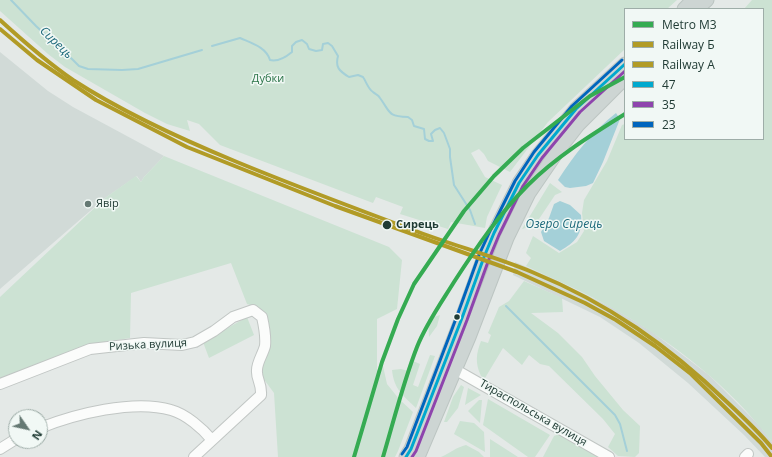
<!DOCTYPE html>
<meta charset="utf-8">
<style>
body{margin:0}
#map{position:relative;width:772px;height:457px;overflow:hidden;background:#e4e9e7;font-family:"Open Sans",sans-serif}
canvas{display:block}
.legend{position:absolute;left:624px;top:8px;width:140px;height:132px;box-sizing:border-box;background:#f1f8f5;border:1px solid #9eada8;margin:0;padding:5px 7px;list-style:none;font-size:12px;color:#213c35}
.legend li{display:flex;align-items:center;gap:8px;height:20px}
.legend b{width:20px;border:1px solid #9eada8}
.north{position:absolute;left:8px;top:409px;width:40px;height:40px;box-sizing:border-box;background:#f1f8f5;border:1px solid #9eada8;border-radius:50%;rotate:124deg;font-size:11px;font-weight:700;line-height:16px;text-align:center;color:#213c35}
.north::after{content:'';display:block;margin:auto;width:14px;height:18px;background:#657973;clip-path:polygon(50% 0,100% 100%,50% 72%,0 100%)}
</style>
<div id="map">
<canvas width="772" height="457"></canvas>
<ul class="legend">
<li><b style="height:5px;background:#35ab52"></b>Metro M3</li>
<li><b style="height:5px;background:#b19b26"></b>Railway Б</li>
<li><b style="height:5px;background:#b19b26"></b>Railway A</li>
<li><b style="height:5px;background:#00a9ce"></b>47</li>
<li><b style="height:5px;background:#8e44ad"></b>35</li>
<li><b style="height:5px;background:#0065bd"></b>23</li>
</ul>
<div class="north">N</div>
</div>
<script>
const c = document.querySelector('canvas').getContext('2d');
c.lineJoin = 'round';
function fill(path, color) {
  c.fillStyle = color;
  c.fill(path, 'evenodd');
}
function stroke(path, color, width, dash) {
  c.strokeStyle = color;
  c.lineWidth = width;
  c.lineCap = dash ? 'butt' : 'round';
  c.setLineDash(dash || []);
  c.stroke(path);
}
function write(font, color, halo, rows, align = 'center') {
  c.font = font + ' "Open Sans",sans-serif';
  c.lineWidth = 3;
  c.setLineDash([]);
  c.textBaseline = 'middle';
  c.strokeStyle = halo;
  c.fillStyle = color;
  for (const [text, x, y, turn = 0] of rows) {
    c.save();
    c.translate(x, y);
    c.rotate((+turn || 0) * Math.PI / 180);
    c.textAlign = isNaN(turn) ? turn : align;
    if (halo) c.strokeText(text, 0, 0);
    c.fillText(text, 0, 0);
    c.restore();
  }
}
fill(new Path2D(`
 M0,52l48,39 25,16 91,49 -20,21 -3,5 -4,-6 -32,22 -105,91z
 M515,262l35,15 63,31 38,23 58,44 52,52 11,15v15h-7l-21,-22 -56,-52 -49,-40 -39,-26 -87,-42z`), '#d1dad7');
fill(new Path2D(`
 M0,0h677l-10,9h-42v40l-77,73 -38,50 -22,-11 -4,-7 -5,-5 -8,4 14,24 17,8 -15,32 -2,11 -34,-6 -3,7 -48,-15 3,-7 -27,-10 -3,6 -153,-58 -21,-21 -12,-4 3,11 -23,-7 -22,-11 -80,-46 -17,-13 -48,-43z
 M752,0h20v442c-41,-55 -98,-99 -158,-133 -28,-16 -58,-29 -88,-43l5,-8 -5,-5 7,-17 26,17 18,-11 7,-11 -2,-18 2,-13 23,-39 15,-36 3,-1v15h138v-130h-19z
 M164,156l225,91 13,13 -5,49 -20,10v51l6,-4 4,18 12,15 14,13 -15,39 -3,6h-117l-4,-64 -14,-19 6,-27 -9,-40 -10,-3 -16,-41 -100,30 -1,45 -44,7 -86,35v-83l105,-99 31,-22 5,6 3,-5z
 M550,183l12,9 -7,3 -20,30 -13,4z
 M524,281l38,17 1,14 -32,1 27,20 24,24 13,19 28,34 17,16 -1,27 -4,4 -17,-1 -10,-9 7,-13 -12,-15 -54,-53 -9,-2 -11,-9 -7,10 -19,-17 -18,30 -4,-2c-6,-13 -5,-22 0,-35l7,2 3,-8 -3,-2 11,-26 10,-6z
 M440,315l-3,11 -8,11 -1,-18z
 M247,317l7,18 -45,23 -6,-16z
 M430,355l5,1 -19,52c-13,-13 -22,-18 -24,-38l9,-1 7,2 5,-10 7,3 -7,21 5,2z
 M461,385l3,2 -6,21 -11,14h-3l9,-25z
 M468,388l13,7 -16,10z
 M488,399l62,36 -15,22h-7l-45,-32z
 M479,400h3l-2,23 -12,-12z
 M460,421l14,2 10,9 1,20 -31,-18z
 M562,433l40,24h-59l11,-21z
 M490,439l28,18h-28z
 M466,445l13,7 5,5h-43c9,-4 16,-10 25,-12z`), '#cce2d3');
fill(new Path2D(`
 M616,113l4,6 -17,43 -10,21 -7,3 -16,2 -5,-1 -7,-7c16,-25 34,-48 58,-67z
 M560,201l10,4 11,10c2,20 -6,27 -21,36l-16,-10 -3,-9 8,-14 5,-14z`), '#a4d0d8');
stroke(new Path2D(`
 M11,0l25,26 37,34 6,6 9,3 34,1 16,-1 64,-19
 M212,46l28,-8c11,5 26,9 30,22 8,2 16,-3 22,-8v-6l4,-4 6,-2 5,4 2,5 7,2 6,-1 1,-6 5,-1 4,3 6,10c-3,11 1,15 11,21l9,-2 5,2c3,4 5,12 10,15 3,3 5,2 7,6 11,15 7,18 28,19l4,3 2,6 10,3 1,10 4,2h4l-2,-7 4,-4 5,-2 4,5 6,16v8l4,28 16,25 5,14
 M506,306l109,109 5,9 7,27`), '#a4d0d8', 2);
const minor = new Path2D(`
 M456,370l153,87
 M0,384l90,-35 54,-6 38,2 13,-3 19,-11 19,-14 20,-7 9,7c2,9 4,20 3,29 -2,8 -8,16 -8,24 -1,9 5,13 4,25l-67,62
 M40,428c35,-14 94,-29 131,-18 15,4 32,19 41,30
 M0,449l16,-10
 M745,457l3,-3`);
const major = new Path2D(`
 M684,9l9,-9
 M697,9l10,-9
 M406,457l5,-8 51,-131 22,-61 10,-24 25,-50 19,-28 38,-46 49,-45
 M418,457l51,-120 38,-99 22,-45 28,-41 21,-27 47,-47`);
stroke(minor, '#c1c6c4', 12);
stroke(major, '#bcc5c2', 15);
stroke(minor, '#fbfcfb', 10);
stroke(major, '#cdd5d3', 13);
stroke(new Path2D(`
 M406,457l5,-8 51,-131 22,-61 10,-24 25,-50 19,-28 38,-46 49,-45`), '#00a9ce', 3);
stroke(new Path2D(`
 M412,457l4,-6 51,-131 22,-61 10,-24 24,-49 19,-28 38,-46 45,-41`), '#8e44ad', 3);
stroke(new Path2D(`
 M402,454l5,-7 50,-131 22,-61 11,-24 25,-50 19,-29 38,-46 50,-46`), '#0065bd', 3);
stroke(new Path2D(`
 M0,20c23,21 47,42 73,60 51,33 108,59 164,82 58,24 117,46 176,68 39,15 80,26 119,42 76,31 137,74 196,131 15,14 31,29 44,45`), '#b19b26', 4);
stroke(new Path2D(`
 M0,29l37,31 59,40 91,47 148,59 182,66 68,31 31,17 39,26 36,28 70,69 11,14`), '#b19b26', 4);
stroke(new Path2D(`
 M354,457l28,-95 16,-43 16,-35 50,-73 30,-35 29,-28 67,-52 35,-19
 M383,457c11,-37 20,-74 34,-110 9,-23 24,-44 37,-65 22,-34 45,-68 74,-97 28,-28 63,-50 97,-71`), '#35ab52', 4);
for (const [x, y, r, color] of [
 [88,204,4,"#657973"],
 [387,225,5,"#213c35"],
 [457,317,3.5,"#213c35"]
]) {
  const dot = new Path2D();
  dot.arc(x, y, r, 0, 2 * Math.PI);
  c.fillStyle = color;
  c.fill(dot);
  stroke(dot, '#f1f8f5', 1.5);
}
write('11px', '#2b7448', '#f1f8f5', [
 ["Дубки",268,79]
]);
write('11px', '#213c35', '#f1f8f5', [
 ["Явір",96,204]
], 'left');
write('bold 11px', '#213c35', '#f1f8f5', [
 ["Сирець",396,225]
], 'left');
write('11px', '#213c35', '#f1f8f5', [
 ["Ризька вулиця",148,345,-3],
 ["Тираспольська вулиця",533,413,30]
]);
write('italic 12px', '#1b6879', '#f1f8f5', [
 ["Сирець",56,43,44],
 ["Озеро Сирець",564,225]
]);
</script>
